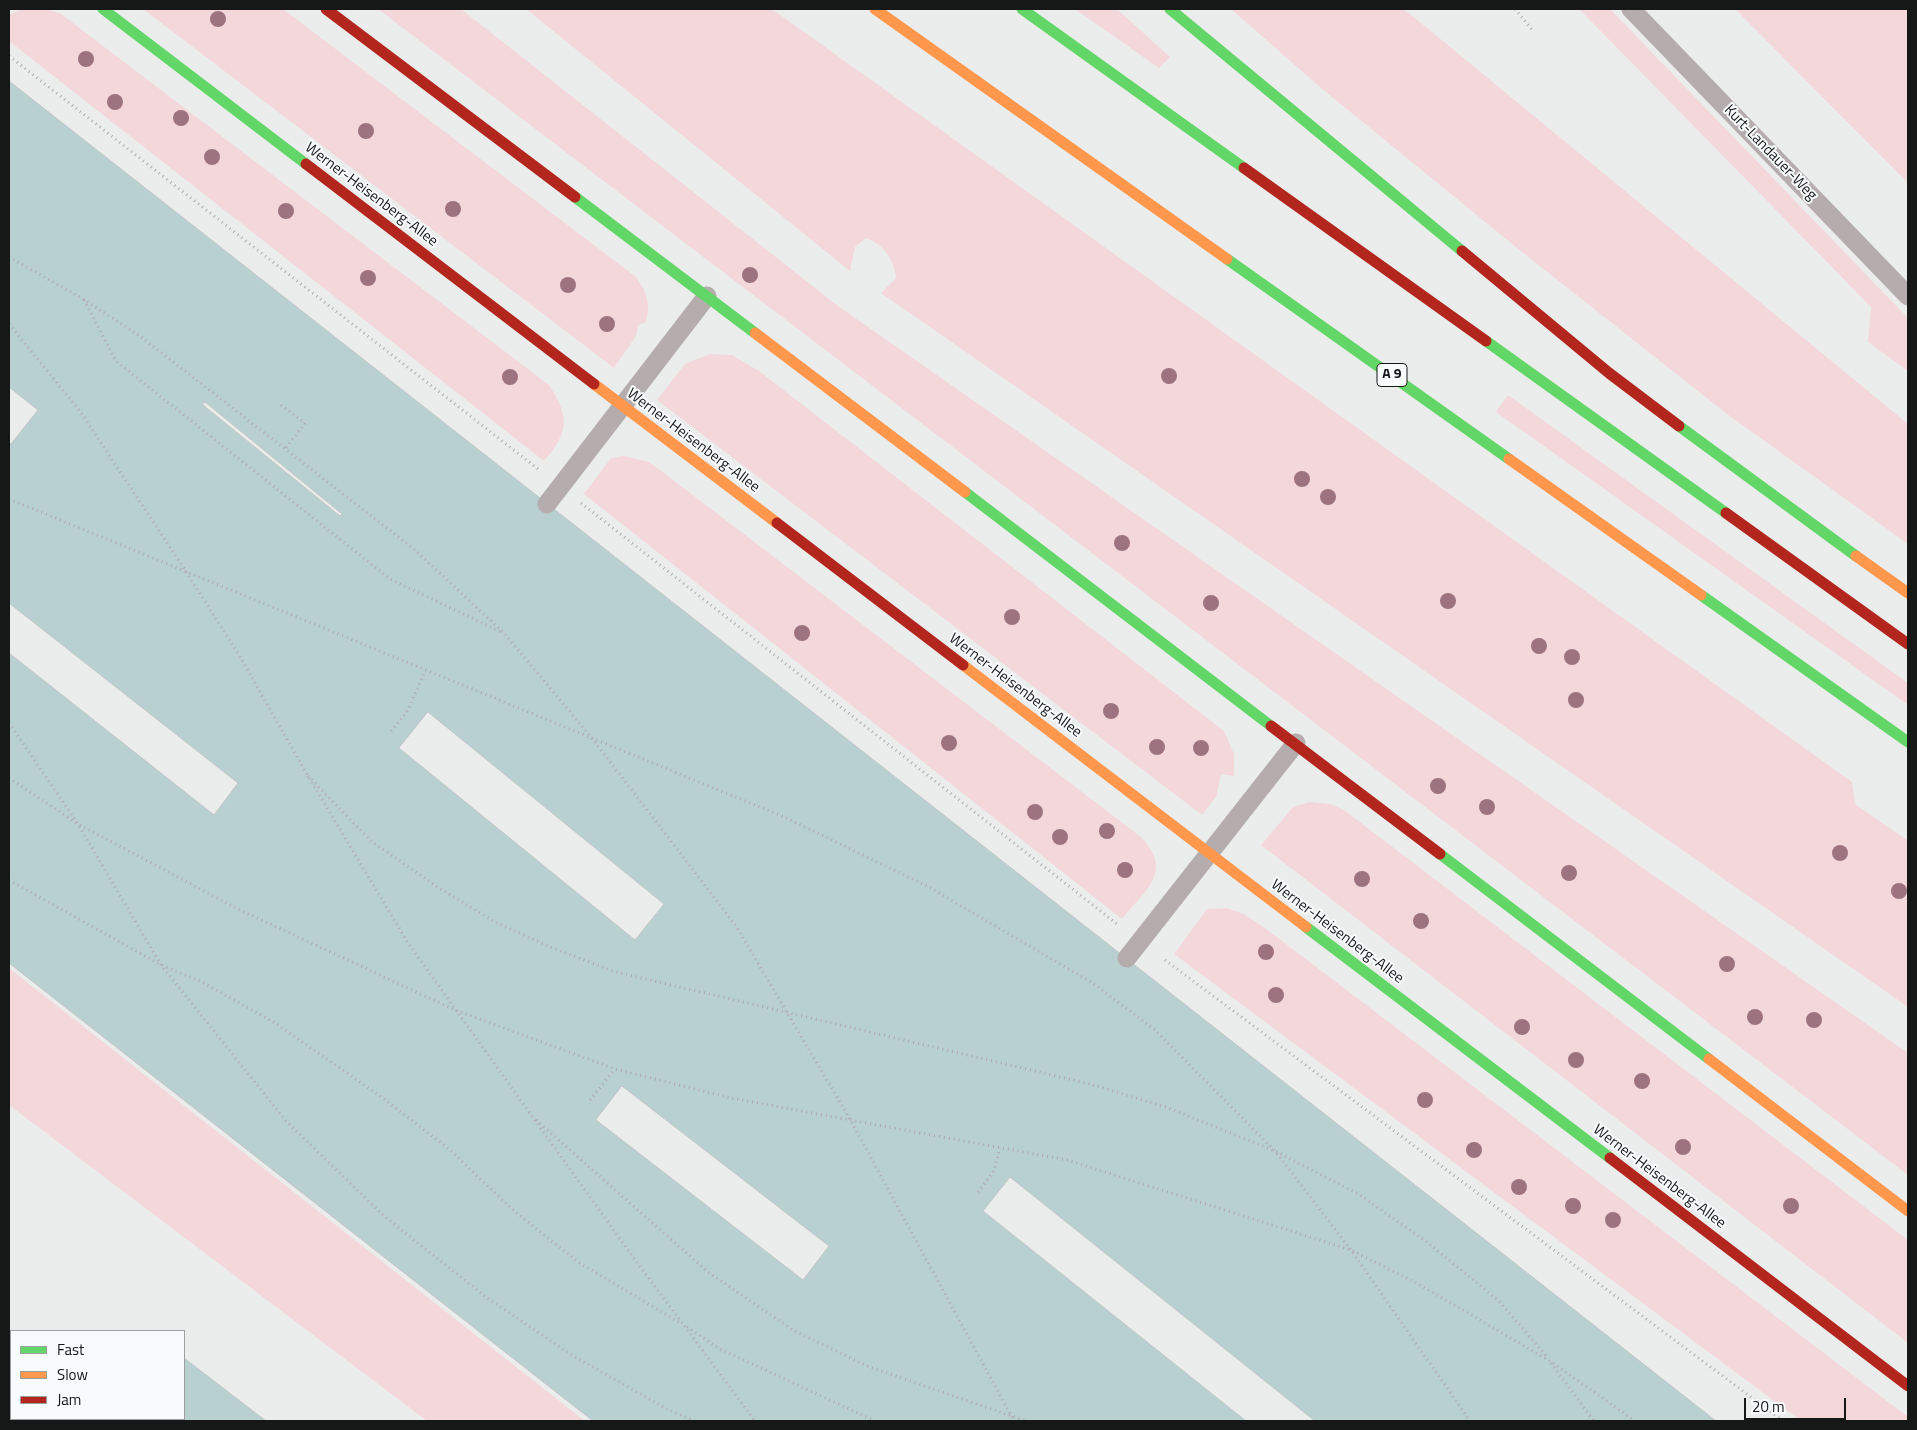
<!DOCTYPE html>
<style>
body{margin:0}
#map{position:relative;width:1917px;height:1430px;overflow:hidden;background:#ebeded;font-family:"Titillium Web",sans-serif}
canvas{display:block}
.frame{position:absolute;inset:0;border:10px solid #161717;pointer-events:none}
.legend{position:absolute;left:10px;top:1330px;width:175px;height:90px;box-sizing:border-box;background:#f7fbfb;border:1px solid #9da0a0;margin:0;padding:6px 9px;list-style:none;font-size:15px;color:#161717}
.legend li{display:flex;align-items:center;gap:10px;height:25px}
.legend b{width:25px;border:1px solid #9da0a0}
.scale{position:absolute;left:1744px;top:1398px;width:102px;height:22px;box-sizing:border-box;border:2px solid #161717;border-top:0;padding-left:6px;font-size:15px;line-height:18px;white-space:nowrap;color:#161717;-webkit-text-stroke:4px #f7fbfb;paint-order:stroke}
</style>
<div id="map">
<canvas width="1917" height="1430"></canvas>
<div class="frame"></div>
<ul class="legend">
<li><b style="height:6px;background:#63d668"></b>Fast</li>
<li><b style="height:6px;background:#ff974d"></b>Slow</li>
<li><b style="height:6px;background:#b3261e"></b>Jam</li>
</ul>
<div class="scale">20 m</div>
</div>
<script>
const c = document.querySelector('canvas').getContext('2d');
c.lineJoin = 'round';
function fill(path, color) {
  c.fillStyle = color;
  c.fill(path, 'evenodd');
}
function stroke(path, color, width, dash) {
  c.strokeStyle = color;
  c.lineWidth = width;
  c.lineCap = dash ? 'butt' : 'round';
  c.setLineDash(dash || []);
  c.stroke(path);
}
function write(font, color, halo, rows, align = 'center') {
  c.font = font + ' "Titillium Web",sans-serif';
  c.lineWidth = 4;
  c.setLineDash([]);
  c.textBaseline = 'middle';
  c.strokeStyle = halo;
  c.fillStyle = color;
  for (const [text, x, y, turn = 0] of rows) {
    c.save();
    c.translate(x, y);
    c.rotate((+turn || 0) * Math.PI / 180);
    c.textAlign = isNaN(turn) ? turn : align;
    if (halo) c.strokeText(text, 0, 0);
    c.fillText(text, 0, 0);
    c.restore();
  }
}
fill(new Path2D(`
 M21,9h25l15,5 488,371c21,32 20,47 -5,76l-535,-420v-26z
 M143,9h140l353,268c11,16 15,26 10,45l-8,3 -2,11 -22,32z
 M378,9h83l377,297 1070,747v122z
 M526,9h246l1080,773 3,22 53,37v166l-1027,-714 15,-15c-2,-19 -12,-33 -30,-40l-11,9 -5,24z
 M1075,9h42l53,48 -11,11z
 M1231,9h173l504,415v120l-181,-130 -205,-162 -201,-164z
 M1579,9h31l298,309v53l-40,-29 3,-35z
 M1735,9h173v174z
 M710,354l22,1 27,16 465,360 10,23v22l-13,-2 -5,23 -14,18 -545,-415 28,-36z
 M1508,395l400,288v22l-412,-293z
 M624,456l25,6 11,8 481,367c33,35 5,52 -19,82l-538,-425 27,-36z
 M1309,802l21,2 14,6 564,430v103l-647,-498 32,-38z
 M1227,908l17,6 21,14 643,489v4h-107l-627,-467 33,-45z
 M9,968l576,453h-158l-418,-316z`), '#f4d7db');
const building = new Path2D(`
 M9,81l1118,878 589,462h-401l-305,-244 -27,34 263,210h-653l-584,-458v-310l205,162 24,-32 -229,-180v-160l2,1 27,-34 -29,-23zM428,712l236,192 -29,36 -236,-192zM622,1086l207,160 -26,34 -207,-160z
 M205,402l137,112 -2,2 -137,-111z
 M184,1358l82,63h-152l2,-2h68z`);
fill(building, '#b8d0d0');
stroke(building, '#c3c5c5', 1);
stroke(new Path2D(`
 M1515,9l19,23
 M9,56l529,413
 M9,257l74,42 57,37 275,214 89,83 87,104 145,189 115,195 163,300
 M84,300l32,61 250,199 24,19 111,53
 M9,324l71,87 105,159 54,85 69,121 100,167 217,303 130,175
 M281,405l24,18 -20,26
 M9,499l773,317 145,70 164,96 63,47 121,122 76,99 119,171
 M581,503l536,421
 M9,723l69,101 83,141 125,156 98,95 102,81 84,57 97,55 27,12
 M391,731l16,-19 18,-41
 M308,776l63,65 68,47 56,34 55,25 66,25 474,112 76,23 109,44 85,44 68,48 70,57 50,58
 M9,778l69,46 160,85 217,101 160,59 116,29 336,62 284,90 69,35 130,76 85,60
 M9,880l152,85 41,17 73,41 108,75 67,52 63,60 65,52 104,62
 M1165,960l618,461
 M590,1100l25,-31
 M536,1120l172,152 85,58 74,36 159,55
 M978,1192l16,-21 6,-23
 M687,1327l33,22 155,72
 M1551,1363l43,58`), '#aea8aa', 3, [1, 4]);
stroke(new Path2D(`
 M1631,9l277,287
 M547,504l160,-208
 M1127,958l169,-215`), '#b5acad', 19);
stroke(new Path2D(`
 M103,9l203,155
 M1022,9l222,159
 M1170,9l292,242
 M575,197l180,136
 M1227,259l282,200
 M1486,341l240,172
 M1679,426l177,130
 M965,492l306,234
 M1701,595l207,147
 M1440,854l269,205
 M1306,927l304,231`), '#63d668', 11);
stroke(new Path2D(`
 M875,9l352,250
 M755,333l210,159
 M594,384l183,139
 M1509,459l192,136
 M1856,556l52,37
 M963,665l343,262
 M1709,1059l199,152`), '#ff974d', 11);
stroke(new Path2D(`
 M326,9l249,188
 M306,164l288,220
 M1244,168l242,173
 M1462,251l147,122 70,53
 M1726,513l182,131
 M777,523l186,142
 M1271,726l169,128
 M1610,1158l298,228`), '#b3261e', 11);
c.fillStyle = '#9d7380';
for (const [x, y] of [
 [218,19],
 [86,59],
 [115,102],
 [181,118],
 [366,131],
 [212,157],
 [453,209],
 [286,211],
 [750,275],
 [368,278],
 [568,285],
 [607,324],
 [1169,376],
 [510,377],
 [1302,479],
 [1328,497],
 [1122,543],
 [1448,601],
 [1211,603],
 [1012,617],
 [802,633],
 [1539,646],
 [1572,657],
 [1576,700],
 [1111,711],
 [949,743],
 [1157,747],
 [1201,748],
 [1438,786],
 [1487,807],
 [1035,812],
 [1107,831],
 [1060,837],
 [1840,853],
 [1125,870],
 [1569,873],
 [1362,879],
 [1899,891],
 [1421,921],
 [1266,952],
 [1727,964],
 [1276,995],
 [1755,1017],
 [1814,1020],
 [1522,1027],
 [1576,1060],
 [1642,1081],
 [1425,1100],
 [1683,1147],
 [1474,1150],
 [1519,1187],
 [1573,1206],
 [1791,1206],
 [1613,1220]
]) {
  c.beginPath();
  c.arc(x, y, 8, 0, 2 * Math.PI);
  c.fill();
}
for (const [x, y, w] of [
 [1392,375,30]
]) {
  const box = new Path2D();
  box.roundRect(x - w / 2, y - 11.5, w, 23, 4);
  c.fillStyle = '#f7fbfb';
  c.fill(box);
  stroke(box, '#161717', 1);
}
write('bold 14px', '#161717', null, [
 ["A 9",1392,375]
]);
write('15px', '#161717', '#f7fbfb', [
 ["Kurt-Landauer-Weg",1770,153,46],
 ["Werner-Heisenberg-Allee",371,195,37],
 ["Werner-Heisenberg-Allee",693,441,37],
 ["Werner-Heisenberg-Allee",1015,686,37],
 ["Werner-Heisenberg-Allee",1337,932,37],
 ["Werner-Heisenberg-Allee",1659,1177,37]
]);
</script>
